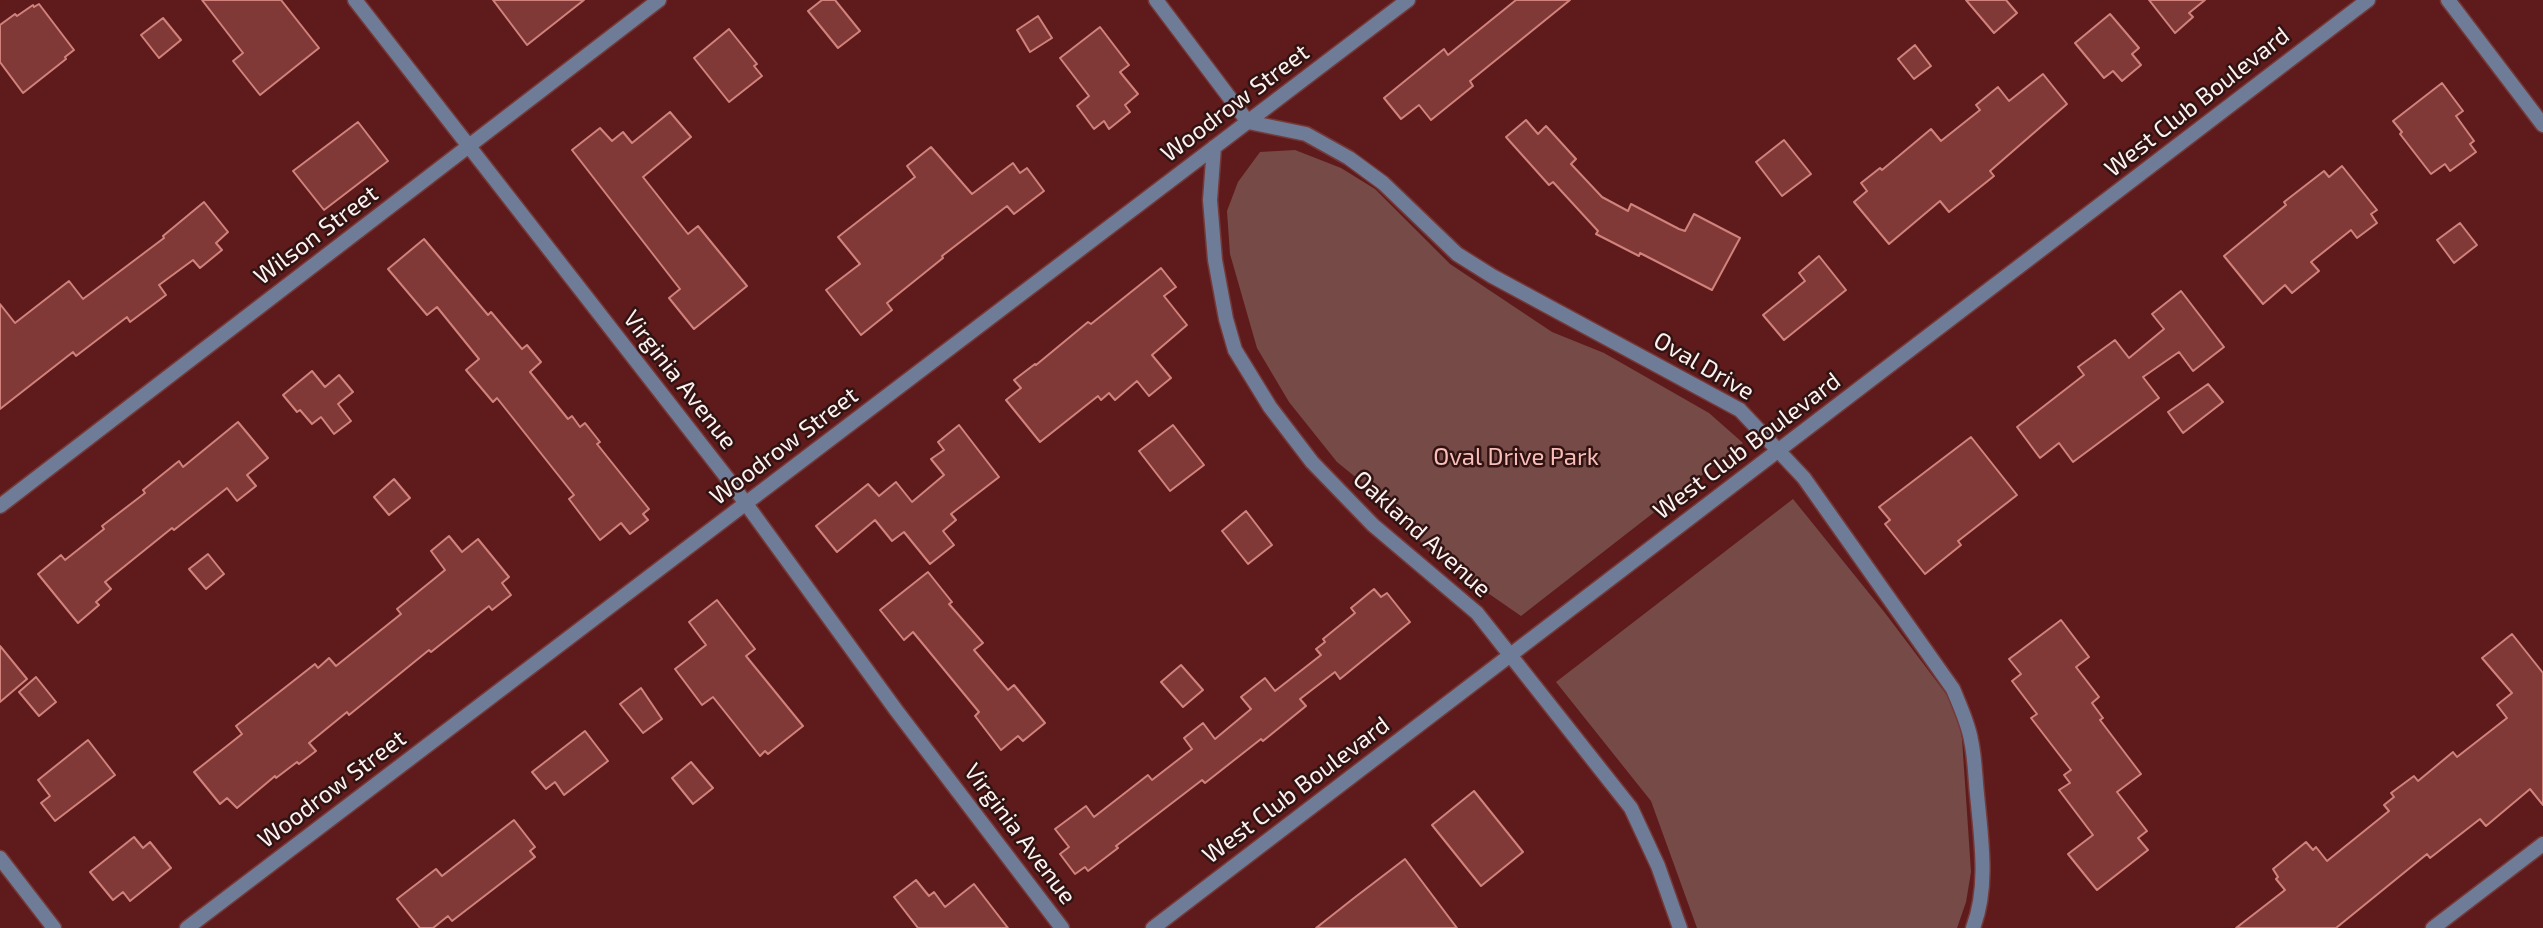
<!DOCTYPE html>
<style>
body{margin:0}
canvas{display:block;background:#5f1b1b}
</style>
<canvas width="2543" height="928"></canvas>
<script>
const c = document.querySelector('canvas').getContext('2d');
c.lineJoin = 'round';
function fill(path, color) {
  c.fillStyle = color;
  c.fill(path, 'evenodd');
}
function stroke(path, color, width, dash) {
  c.strokeStyle = color;
  c.lineWidth = width;
  c.lineCap = dash ? 'butt' : 'round';
  c.setLineDash(dash || []);
  c.stroke(path);
}
function write(font, color, halo, rows, align = 'center') {
  c.font = font + ' "Exo 2",sans-serif';
  c.lineWidth = 5;
  c.setLineDash([]);
  c.textBaseline = 'middle';
  c.strokeStyle = halo;
  c.fillStyle = color;
  for (const [text, x, y, turn = 0] of rows) {
    c.save();
    c.translate(x, y);
    c.rotate((+turn || 0) * Math.PI / 180);
    c.textAlign = isNaN(turn) ? turn : align;
    if (halo) c.strokeText(text, 0, 0);
    c.fillText(text, 0, 0);
    c.restore();
  }
}
fill(new Path2D(`
 M1295,150l46,18 34,21 75,75 102,68 52,21 105,60 34,30 -222,173 -91,-63 -39,-47 -54,-44 -48,-60 -32,-54 -27,-94 -3,-43 11,-29 22,-30z
 M1793,499l92,114 71,94 6,32 9,133 -5,30 -9,26h-260l-46,-127 -95,-119z`), '#764a46');
const building = new Path2D(`
 M202,0h79l38,48 -59,47 -27,-34 10,-8z
 M493,0h91l-57,45z
 M822,0h13l25,31 -22,17 -30,-37z
 M1516,0h54l-100,81 3,5 -42,34 -12,-15 -18,14 -17,-21 60,-49 4,6z
 M1966,0h40l11,13 -23,20z
 M2149,0h56l-16,13 4,4 -18,16z
 M39,4l35,46 -9,7 1,2 -43,34 -23,-31v-37l15,-11 2,2 16,-11 1,2z
 M2110,14l29,34 -7,6 9,11 -19,16 -9,-10 -9,7 -29,-35z
 M1038,16l14,22 -22,14 -13,-22z
 M163,18l18,22 -22,18 -18,-23z
 M1100,27l29,38 -9,7 18,22 -13,11 5,7 -21,17 -5,-8 -10,8 -17,-23 12,-10 -29,-38z
 M729,29l28,35 -3,2 8,10 -33,26 -35,-44z
 M1915,45l16,21 -17,13 -16,-20z
 M2043,74l24,30 -77,67 4,5 -45,36 -9,-11 -51,43 -35,-42 13,-11 -6,-8 19,-15 2,2 49,-41 10,12 39,-31 -4,-5 22,-18 11,14z
 M2442,83l21,28 -7,5 18,25 -4,3 6,8 -26,19 -5,-7 -14,10 -31,-40 2,-2 -9,-11z
 M670,112l21,25 -48,40 45,57 10,-8 49,60 -53,43 -25,-31 11,-9 -108,-139 28,-22 12,13 11,-9 9,11z
 M1526,120l12,14 8,-8 30,33 -5,5 31,33 26,14 3,-7 48,25 6,2 9,-17 46,24 -28,52 -72,-37 -1,3 -43,-22 2,-3 -45,-49 -4,3 -43,-48z
 M358,122l30,39 -64,49 -31,-39z
 M1784,140l27,34 -29,22 -26,-34z
 M931,147l41,47 41,-31 7,10 7,-5 17,23 -30,23 -7,-8 -65,50 1,2 -56,45 5,7 -31,25 -35,-45 34,-26 -22,-27 77,-60 -8,-11z
 M2342,166l35,44 -6,4 6,9 -20,15 -6,-8 -40,32 8,9 -27,22 -7,-8 -22,19 -39,-48 62,-51 -2,-3 40,-31 5,6z
 M204,202l24,30 -12,11 6,7 -22,18 -7,-8 -34,25 7,10 -36,27 -3,-5 -51,39 -3,-4 -73,57v-105l15,19 54,-42 14,18 81,-61 -1,-2z
 M2460,223l17,22 -23,18 -17,-23z
 M424,239l64,76 3,-3 31,37 5,-4 14,17 -11,10 38,47 4,-3 8,11 5,-4 15,19 -3,2 52,65 -6,5 5,6 -18,14 -9,-11 -21,17 -31,-41 5,-4 -77,-97 -4,4 -27,-32 13,-11 -42,-52 -10,8 -39,-46z
 M1819,256l27,34 -62,50 -21,-25 42,-34 -6,-8z
 M1161,268l15,19 -12,9 23,29 -35,30 19,23 -22,18 -12,-15 -22,19 -6,-7 -8,7 -3,-4 -58,46 -34,-42 15,-12 -7,-8 21,-16 1,1 52,-43 3,2z
 M2181,291l43,56 -31,24 -14,-19 -36,25 16,21 -86,64 -14,-19 -19,15 -23,-31 67,-52 -6,-8 37,-27 14,18 35,-29 -12,-15z
 M312,371l13,16 14,-12 14,17 -15,12 13,17 -17,13 -13,-17 -9,7 -12,-14 -3,2 -14,-17z
 M2208,384l15,18 -40,31 -15,-21z
 M238,422l30,36 -21,17 9,11 -19,15 -10,-13 -53,42 -2,-2 -67,54 6,7 -15,13 3,3 -21,18 -40,-49 23,-19 4,5 39,-31 -2,-3 43,-33 -2,-3 36,-29 4,6z
 M959,425l40,52 -48,37 5,6 -13,11 11,14 -24,19 -26,-32 -12,9 -17,-21 -38,32 -21,-26 52,-42 11,12 17,-14 16,20 32,-27 -13,-16 13,-9 -6,-8z
 M1173,425l31,40 -34,26 -31,-40z
 M1971,437l46,58 -59,46 3,4 -36,29 -40,-50 5,-4 -11,-13z
 M394,479l16,19 -21,17 -15,-18z
 M1246,511l26,34 -24,19 -26,-33z
 M449,536l13,16 16,-13 31,38 -7,6 9,12 -19,15 -3,-4 -58,46 -2,-2 -80,65 -2,-3 -38,31 7,8 -17,13 -2,-2 -21,16 -1,-2 -38,32 -10,-10 -7,6 -26,-32 48,-38 -6,-8 79,-62 3,4 11,-10 7,8 65,-52 -4,-5 48,-39 -14,-19z
 M208,554l16,20 -18,15 -17,-20z
 M928,572l24,30 -3,2 34,39 -9,7 34,40 6,-5 31,38 -22,18 -5,-5 -17,14 -26,-34 4,-4 -66,-80 -9,8 -24,-30z
 M1374,589l7,8 6,-4 23,29 -70,57 -5,-7 -35,27 6,7 -43,35 -2,-2 -56,44 -3,-3 -86,66 2,2 -30,23 -3,-4 -10,7 -15,-20 9,-7 -14,-18 31,-23 8,11 54,-42 4,5 40,-31 -8,-11 19,-15 12,16 36,-30 -10,-12 24,-19 10,13 46,-36 -5,-6 9,-7 -2,-3 32,-26 -4,-5z
 M717,600l38,49 -9,7 57,70 -35,28 -3,-3 -5,5 -47,-59 -11,8 -27,-36 31,-24 -17,-23z
 M2061,620l28,37 -13,10 23,30 -7,6 11,15 -3,2 41,54 -24,18 30,39 -9,7 10,12 -51,40 -29,-36 25,-19 -34,-45 11,-7 -6,-8 7,-5 -40,-52 6,-4 -25,-33 9,-7 -12,-15z
 M2512,634l31,39v132l-13,-16 -44,37 -6,-7 -50,39 -3,-4 -91,74h-100l49,-38 -9,-11 2,-2 -5,-8 33,-27 7,8 3,-3 11,14 62,-50 -5,-6 10,-8 -3,-4 23,-17 4,5 35,-29 4,5 50,-39 -10,-13 15,-12 -30,-35z
 M0,646l27,33 -27,23z
 M1181,665l22,25 -20,17 -22,-25z
 M36,677l20,25 -17,14 -20,-24z
 M641,688l21,31 -19,14 -23,-29z
 M585,731l23,30 -44,34 -9,-13 -9,7 -14,-17z
 M88,740l27,35 -60,46 -14,-18 9,-7 -12,-16z
 M691,762l22,26 -20,16 -21,-26z
 M1474,791l49,61 -42,34 -49,-61z
 M514,820l21,27 -5,4 5,6 -83,64 -4,-5 -15,12h-13l-23,-29 39,-30 6,7z
 M134,837l9,11 7,-6 21,26 -41,33 -7,-9 -10,8 -23,-28z
 M1405,859l52,69h-141l38,-30z
 M916,880l13,16 5,-4 11,15 29,-23 34,44h-90l-24,-31z`);
fill(building, '#803936');
stroke(building, '#d1827c', 2);
const minor = new Path2D(`
 M355,0l373,479 168,231 166,218
 M1156,0l92,122 58,12 43,24 34,25 74,71 35,22 248,134 64,68 149,211c7,17 15,34 18,51 4,18 4,36 6,54 4,44 12,92 -4,134
 M2448,0l95,125
 M1214,147l-4,53 5,60 11,59 9,31 35,57 42,55 61,63 104,88 154,195 27,58 22,62
 M0,506l659,-506
 M0,858l54,70
 M187,928l1221,-928
 M2433,928l110,-84`);
const tertiary = new Path2D(`
 M1153,928l1215,-928`);
stroke(minor, '#753939', 17);
stroke(tertiary, '#753939', 17);
stroke(minor, '#6e7c97', 14);
stroke(tertiary, '#6e7c97', 14);
write('24px', '#fcf2f2', '#311312', [
 ["West Club Boulevard",2197,102,-38],
 ["Woodrow Street",1235,103,-37],
 ["Wilson Street",316,235,-37],
 ["Oval Drive",1704,366,30],
 ["Virginia Avenue",680,380,52],
 ["Woodrow Street",784,446,-37],
 ["West Club Boulevard",1747,446,-37],
 ["Oakland Avenue",1422,534,42],
 ["Woodrow Street",332,789,-37],
 ["West Club Boulevard",1296,790,-37],
 ["Virginia Avenue",1020,834,53]
]);
write('24px', '#f9beb9', '#311312', [
 ["Oval Drive Park",1516,457]
]);
</script>
